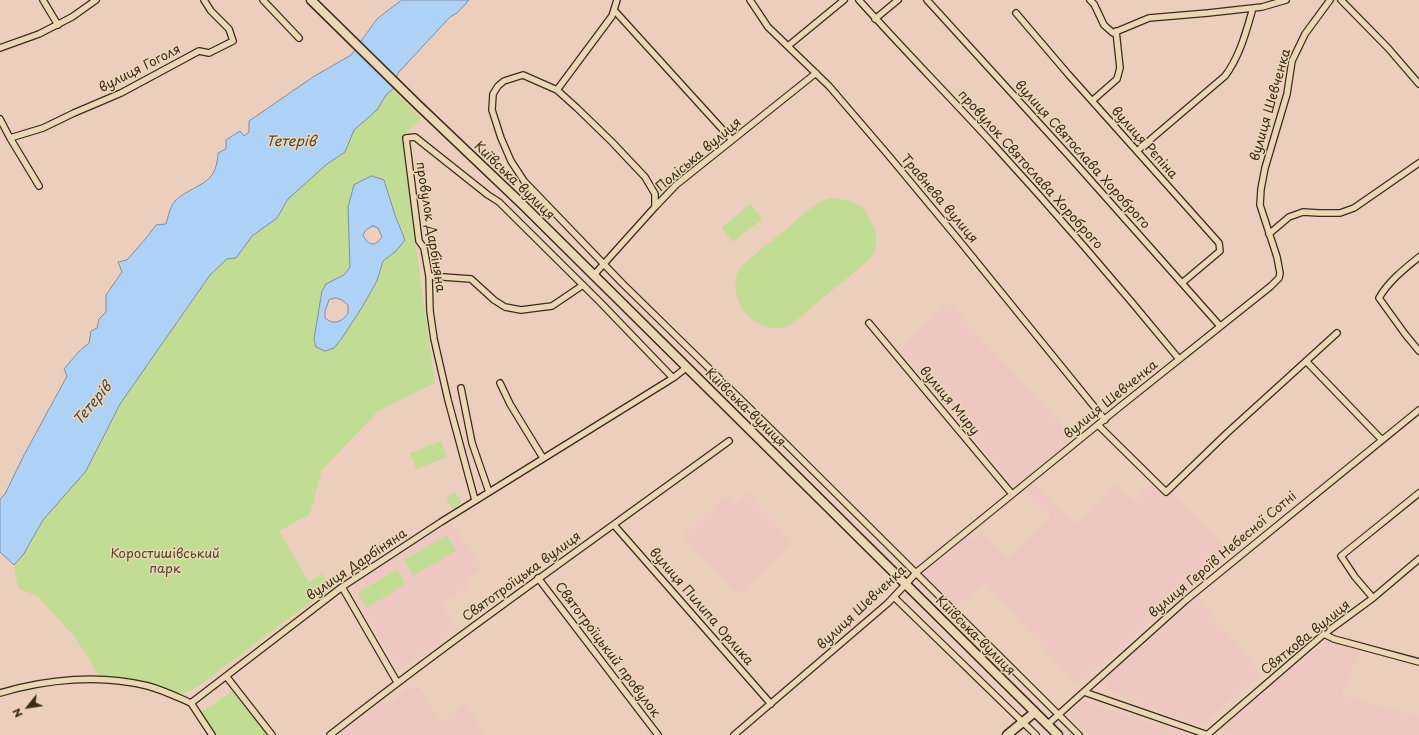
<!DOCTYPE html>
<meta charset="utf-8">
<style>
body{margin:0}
#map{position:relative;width:1419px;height:735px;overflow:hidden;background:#eccebc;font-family:"Playpen Sans",sans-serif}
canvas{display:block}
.north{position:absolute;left:8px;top:687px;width:40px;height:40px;-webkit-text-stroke:3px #ead8b5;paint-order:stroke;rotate:240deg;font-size:11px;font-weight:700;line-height:16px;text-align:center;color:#3b2a1e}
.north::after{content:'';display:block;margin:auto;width:14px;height:18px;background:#3b2a1e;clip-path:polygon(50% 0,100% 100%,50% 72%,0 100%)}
</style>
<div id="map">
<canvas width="1419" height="735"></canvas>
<div class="north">N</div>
</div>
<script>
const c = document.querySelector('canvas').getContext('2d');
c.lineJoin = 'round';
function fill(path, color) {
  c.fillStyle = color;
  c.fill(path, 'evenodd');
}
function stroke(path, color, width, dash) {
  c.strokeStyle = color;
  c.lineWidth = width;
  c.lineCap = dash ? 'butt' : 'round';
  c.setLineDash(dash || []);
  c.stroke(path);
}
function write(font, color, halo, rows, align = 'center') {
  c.font = font + ' "Playpen Sans",sans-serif';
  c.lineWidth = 3;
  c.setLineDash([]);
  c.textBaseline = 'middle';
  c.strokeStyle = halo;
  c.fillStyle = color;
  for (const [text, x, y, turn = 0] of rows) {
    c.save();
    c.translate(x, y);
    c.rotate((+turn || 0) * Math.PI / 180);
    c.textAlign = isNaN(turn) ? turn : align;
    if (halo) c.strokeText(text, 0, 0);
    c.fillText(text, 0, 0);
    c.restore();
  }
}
fill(new Path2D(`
 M949,303l124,135 -59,48 -115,-137z
 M1034,483l16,18 27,24 40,-39 17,16 17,-18 11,12 8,-5 62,62 -156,132 -90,-103 -32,27 -33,-33v-6l46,-36 7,6 7,-7 27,26 42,-41 -26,-27z
 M747,494l46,49 -55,52 -55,-59 43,-40 9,10z
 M451,523l31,45 -16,11 2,8 -27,17 16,25 -58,41 -50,-83z
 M1199,599l62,75 -57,48 -4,1 -26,-6 -61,-25 -3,-3 -7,-10v-4l89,-75 3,3z
 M1325,641l35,9 -18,45 77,22v18h-89l-3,-1v1h-91l-20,-6z
 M416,684l25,37 24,-17 21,31h-144l-2,-3 38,-30 6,-1 3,4z
 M1081,701l3,1 106,33h-101l-21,-21z`), '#edc7c0');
fill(new Path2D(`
 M393,89l28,30 -19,17 11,90 22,157 -57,28 -56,59 -12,44 -31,17 30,51 13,-8 8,14 -137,102 -18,6 -26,-10 -48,-7 -26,-42 -38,-41 -19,-8 -4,-23 9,-10 20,-35 43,-49 34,-67 90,-129 17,-17 10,-1 15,-21 25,-18 11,-19 39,-35 18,-12 9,-22 23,-20 9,-15zM348,207l47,8 10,25 -9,11 -13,10 -6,20 -16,28 -27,39 -20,-9 8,-48 4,-7 18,-9 6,-8z
 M832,198c8,1 15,1 22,5 15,7 26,29 21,46 -2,4 -4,8 -6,11l-79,65c-4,1 -8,3 -12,3 -26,0 -47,-24 -42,-51 1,-4 4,-8 5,-11l79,-65z
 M751,204l11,15 -29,23 -12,-14z
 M441,441l6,16 -31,12 -6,-16z
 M455,492l7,10 -9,7 -7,-11z
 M447,535l9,16 -43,25 -9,-16z
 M397,569l8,15 -38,24 -9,-15z
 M232,691l36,44h-53l-15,-22z`), '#c1dc93');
const water = new Path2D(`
 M402,0h67l-12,13 -7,4 -52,56 -5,16 -7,6 -9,15 -23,20 -9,22 -18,12 -39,35 -11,19 -25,18 -16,22 -9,1 -17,16 -90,129 -34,67 -43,49 -20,35 -9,10 -14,-13v-53l5,-5 18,-37 44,-81 -3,-7c8,-9 15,-19 25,-26l2,-12 6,-3 2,-9 7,-7v-17l16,-23 -4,-10 9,-2 20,-23 9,-12 10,-1c2,-7 4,-17 9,-23 19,-18 42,-14 43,-48l8,-4v-9l14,-9 4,5 5,-4v-11l64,-44 38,-22 26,-36z
 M372,176l12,4 11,35 10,25 -9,11 -13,10 -6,20 -16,28 -19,29 -8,10 -9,3 -9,-4 -2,-8 8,-48 4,-7 18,-9 6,-8 -2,-60 6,-22zM373,226l5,2 4,9c-7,10 -14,9 -19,-2 2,-5 5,-7 10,-9zM336,298l6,2 6,5v8c-5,8 -14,13 -23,5v-7l4,-11z`);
fill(water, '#aed1f6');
stroke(water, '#808ea0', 1);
const street = new Path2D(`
 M43,0l15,25
 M263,0l36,38
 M750,0l18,27 61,59 60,70 69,83 147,181
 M859,0c44,49 90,96 134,144 64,70 126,142 186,215
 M927,0l143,157 150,169
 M1090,0l4,4 10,21 9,8 36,-15 59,-5 54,-6 24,-7
 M1341,0l47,48 31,36
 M614,10l118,130
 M1016,13l52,61 151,169 1,8 -38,32
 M875,19l23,-19
 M788,46l56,-46
 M0,48l39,-14 33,-17 24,-17
 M557,90l55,-74 5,-16
 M1092,101l25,-22 3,-11 -4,-37
 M0,119l10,19 33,-10 31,-15 47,-20 78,-42 10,2 24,-12 -4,-12 -18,-18 -7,-11
 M10,138l29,48
 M1137,151l88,-75c15,-20 21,-44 28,-68
 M655,207v-13l-10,-17 -33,-35 -35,-34 -20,-18 -34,-15 -19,6 -6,5 -5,8 -1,16 9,28 10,23 13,20 98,102 149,146 308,306
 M1269,234l20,-17 14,-5 16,1h21l14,-5 65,-45
 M1419,257c-15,12 -31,25 -40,41l26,36 14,17
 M429,276l42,3 23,21 11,7 16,3 31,-4 31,-21
 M593,276l62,-69 21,-22 140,-112
 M869,323l143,171
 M1306,361l76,79
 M500,383l10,21 33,54
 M461,388l11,55 17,49
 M1098,425l68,67 61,-59 110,-100
 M475,500l-27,-100 -14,-61 -4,-28 -1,-35 -5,-28 -5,-7 -13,-103 9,-1 73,58 11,7 101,100 73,76
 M614,525l157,179
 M538,578l120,157
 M342,587l55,95
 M894,597l142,138
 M1373,598l-18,-21 -14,-21 78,-63
 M1324,634l10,5 85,23
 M226,676l46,59
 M1084,692l124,43
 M0,693c47,-14 100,-19 148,-7 15,4 29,11 43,17
 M191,703l151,-116 99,-65 232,-144 13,-10
 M191,703l21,32
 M1048,724l138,-124 233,-190
 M330,735c130,-102 266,-197 399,-294
 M734,735l154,-132 30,-32 204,-166 149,-119 8,-8 1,-5 -3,-16 -17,-52 1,-16 4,-21 22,-74 5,-33 13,-27 25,-34
 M1207,735l117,-101 49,-36 46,-39`);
const secondary = new Path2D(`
 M311,0l107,105 104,99 536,531
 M1007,735l28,-23`);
stroke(street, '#3b2a1e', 8);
stroke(secondary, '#3b2a1e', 11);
stroke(street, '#ead8b5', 5.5);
stroke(secondary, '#ead8b5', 8);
write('13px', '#3b2a1e', '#ead8b5', [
 ["вулиця Гоголя",140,69,-27],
 ["вулиця Шевченка",1271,105,-74],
 ["вулиця Рєпіна",1144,143,48],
 ["Поліська вулиця",699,155,-40],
 ["вулиця Святослава Хороброго",1082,155,48],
 ["провулок Святослава Хороброго",1030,170,48],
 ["Київська вулиця",514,181,44],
 ["Травнева вулиця",939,199,50],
 ["провулок Дарбіняна",430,227,81],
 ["вулиця Шевченка",1111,400,-39],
 ["вулиця Миру",949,401,50],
 ["Київська вулиця",745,408,44],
 ["вулиця Героїв Небесної Сотні",1223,555,-40],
 ["вулиця Дарбіняна",357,565,-34],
 ["Святотроїцька вулиця",522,577,-36],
 ["вулиця Пилипа Орлика",701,607,49],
 ["вулиця Шевченка",862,608,-43],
 ["Київська вулиця",975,636,45],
 ["Святкова вулиця",1306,638,-39],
 ["Святотроїцький провулок",607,650,53]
]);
write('13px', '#4f4530', '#ead8b5', [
 ["Коростишівський",165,554],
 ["парк",165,569]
]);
write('italic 14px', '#4c433e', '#ead8b5', [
 ["Тетерів",291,142],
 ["Тетерів",93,404,-50]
]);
</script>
